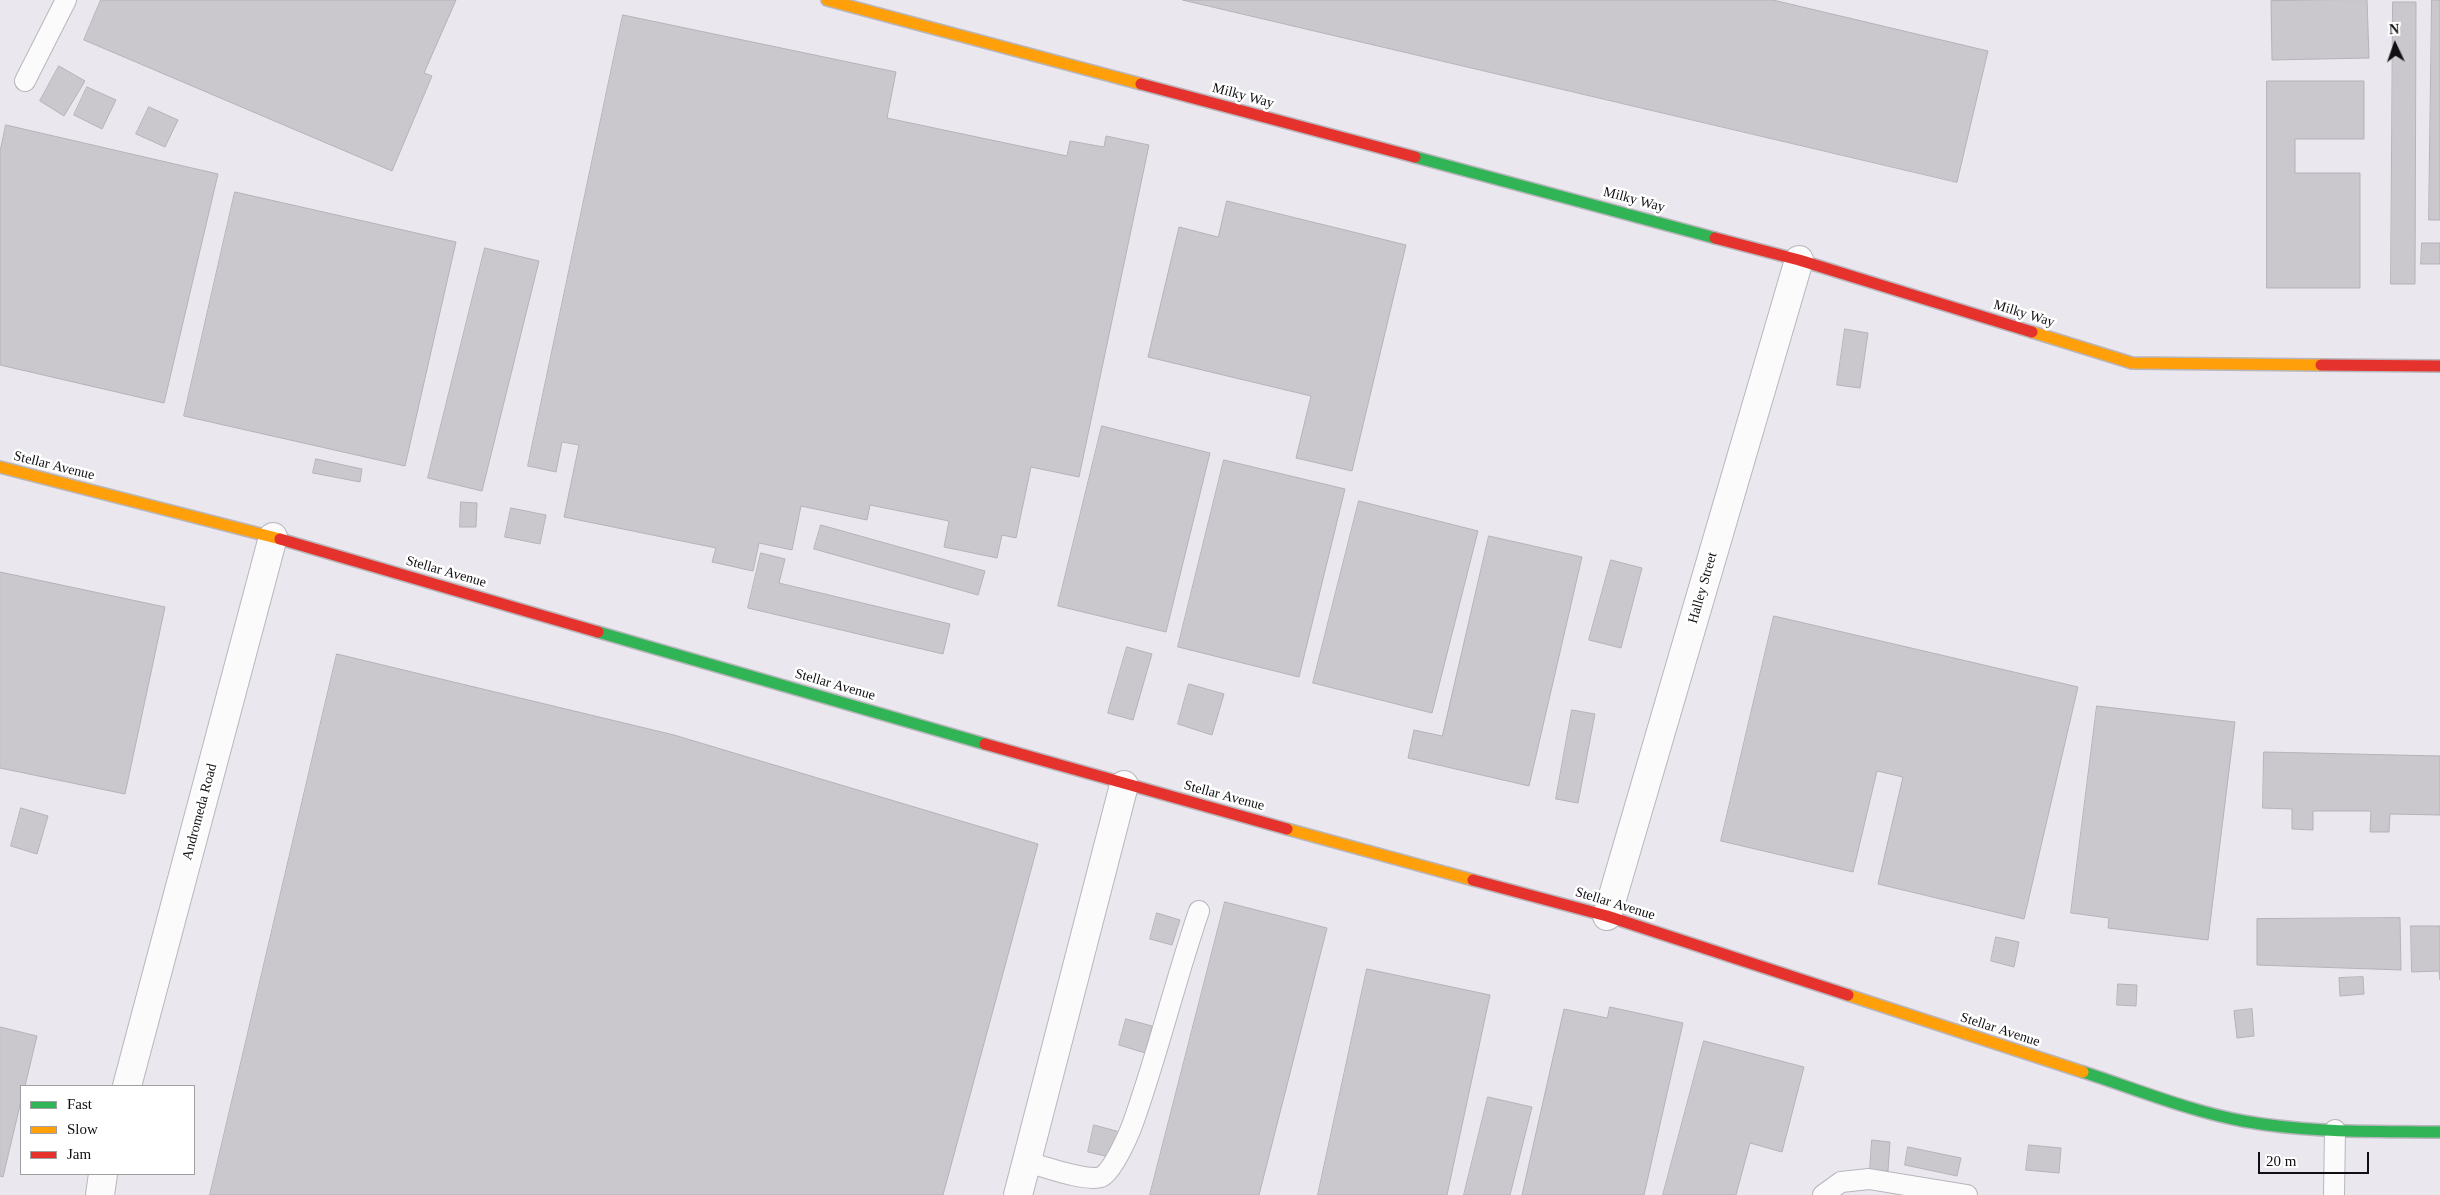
<!DOCTYPE html>
<style>
body{margin:0}
#map{position:relative;width:2440px;height:1195px;overflow:hidden;background:#eae7ee;font-family:"Times New Roman",serif}
canvas{display:block}
.legend{position:absolute;left:20px;top:1085px;width:175px;height:90px;box-sizing:border-box;background:#fff;border:1px solid #a09fa1;margin:0;padding:6px 9px;list-style:none;font-size:15px;color:#110f13}
.legend li{display:flex;align-items:center;gap:10px;height:25px}
.legend b{width:25px;border:1px solid #a09fa1}
.north{position:absolute;left:2370px;top:20px;width:50px;height:50px;-webkit-text-stroke:4px #fff;paint-order:stroke;rotate:357deg;font-size:14px;font-weight:700;line-height:20px;text-align:center;color:#110f13}
.north::after{content:'';display:block;margin:auto;width:18px;height:22px;background:#110f13;clip-path:polygon(50% 0,100% 100%,50% 72%,0 100%)}
.scale{position:absolute;left:2258px;top:1152px;width:111px;height:22px;box-sizing:border-box;border:2px solid #110f13;border-top:0;padding-left:6px;font-size:15px;line-height:18px;white-space:nowrap;color:#110f13;-webkit-text-stroke:4px #fff;paint-order:stroke}
</style>
<div id="map">
<canvas width="2440" height="1195"></canvas>
<ul class="legend">
<li><b style="height:6px;background:#30b455"></b>Fast</li>
<li><b style="height:6px;background:#ff9f0a"></b>Slow</li>
<li><b style="height:6px;background:#e5322d"></b>Jam</li>
</ul>
<div class="north">N</div>
<div class="scale">20 m</div>
</div>
<script>
const c = document.querySelector('canvas').getContext('2d');
c.lineJoin = 'round';
function fill(path, color) {
  c.fillStyle = color;
  c.fill(path, 'evenodd');
}
function stroke(path, color, width, dash) {
  c.strokeStyle = color;
  c.lineWidth = width;
  c.lineCap = dash ? 'butt' : 'round';
  c.setLineDash(dash || []);
  c.stroke(path);
}
function write(font, color, halo, rows, align = 'center') {
  c.font = font + ' "Times New Roman",serif';
  c.lineWidth = 5;
  c.setLineDash([]);
  c.textBaseline = 'middle';
  c.strokeStyle = halo;
  c.fillStyle = color;
  for (const [text, x, y, turn = 0] of rows) {
    c.save();
    c.translate(x, y);
    c.rotate((+turn || 0) * Math.PI / 180);
    c.textAlign = isNaN(turn) ? turn : align;
    if (halo) c.strokeText(text, 0, 0);
    c.fillText(text, 0, 0);
    c.restore();
  }
}
const building = new Path2D(`
 M101,0h355l-32,73 8,3 -40,95 -308,-131z
 M1183,0h590l215,51 -31,131z
 M2367,0l2,58 -97,2 -1,-59z
 M2432,0h8v220h-11z
 M2393,2h23l-1,282h-24z
 M623,15l273,57 -9,46 180,38 3,-15 34,6 2,-11 43,9 -70,332 -48,-10 -15,71 -14,-3 -5,23 -53,-11 5,-26 -79,-16 -3,15 -66,-14 -9,44 -33,-7 -6,28 -41,-9 4,-14 -152,-31 15,-72 -17,-3 -6,30 -28,-6z
 M59,66l26,15 -21,35 -24,-15z
 M2267,81h97v58h-69v34h65v115h-93z
 M87,87l29,13 -14,29 -28,-14z
 M149,107l29,13 -13,27 -29,-13z
 M6,125l212,49 -54,229 -164,-38v-213z
 M235,192l221,50 -51,224 -221,-50z
 M1227,201l179,44 -54,226 -56,-13 15,-62 -163,-39 31,-130 39,10z
 M2422,243h18v21h-19z
 M485,248l54,13 -57,230 -54,-13z
 M1845,329l23,4 -8,55 -23,-3z
 M1102,426l108,27 -44,179 -108,-26z
 M316,459l46,10 -2,13 -47,-9z
 M1224,460l121,29 -46,188 -121,-30z
 M1359,501l119,30 -46,182 -119,-30z
 M461,502l16,1 -1,24h-16z
 M511,508l35,7 -6,29 -35,-7z
 M821,525l164,46 -7,24 -164,-46z
 M1489,536l93,21 -53,229 -121,-28 6,-28 28,6z
 M761,553l24,6 -6,24 171,41 -7,30 -195,-46z
 M1611,560l31,8 -21,80 -32,-8z
 M0,572l165,35 -40,187 -125,-26z
 M1774,616l304,71 -54,232 -146,-35 25,-107 -26,-6 -24,101 -132,-31z
 M1127,647l25,7 -19,66 -25,-7z
 M337,654l337,81 364,109 -95,351h-733z
 M1189,684l35,10 -12,41 -34,-11z
 M2097,706l138,16 -27,218 -100,-12 1,-10 -38,-5z
 M1572,710l23,4 -17,89 -22,-4z
 M2264,752l176,4v59l-50,-1 -1,18h-19l1,-21h-58v19l-21,-1v-20l-29,-1z
 M21,808l27,8 -11,38 -26,-8z
 M1225,902l102,26 -68,267h-109z
 M1157,913l23,7 -8,25 -22,-6z
 M2400,918l1,52 -144,-5v-46z
 M2411,926h29v54l-1,-9 -27,1z
 M1996,937l23,5 -5,25 -23,-6z
 M1367,969l123,26 -43,200h-129z
 M2363,977l1,17 -24,2 -1,-18z
 M2118,984l19,1 -1,21 -19,-1z
 M1610,1007l73,16 -39,172h-122l42,-186 43,9z
 M2252,1009l2,27 -17,2 -3,-27z
 M1126,1019l26,7 -7,27 -26,-8z
 M0,1027l37,9 -12,50h-4v15l-18,76 -3,-1z
 M1704,1041l100,26 -22,85 -32,-9 -14,52h-73z
 M1488,1097l44,10 -22,88h-46z
 M1094,1125l26,7 -6,26 -26,-6z
 M1872,1140l18,2 -2,29 -18,-1z
 M2029,1145l32,3 -2,25 -33,-3z
 M1908,1147l53,11 -4,18 -52,-11z`);
fill(building, '#cac7cd');
stroke(building, '#b5b3b8', 1);
const lane = new Path2D(`
 M25,81l41,-81
 M1027,1162c16,4 58,20 74,15 11,-4 28,-43 32,-54 25,-70 42,-142 66,-212
 M1823,1195l18,-13 28,-3 98,16
 M2334,1195l1,-65`);
const street = new Path2D(`
 M1607,916l192,-656
 M127,1086l146,-549
 M100,1195l3,-21
 M1018,1195l106,-410`);
const fast = new Path2D(`
 M1415,157l300,81
 M598,632l387,112
 M2083,1072c53,17 106,39 160,49 65,12 131,10 197,11`);
const slow = new Path2D(`
 M827,0l314,84
 M2032,332l100,31 189,2
 M0,467l280,72
 M1287,829l186,51
 M1848,995l235,77`);
const jam = new Path2D(`
 M1141,84l274,73
 M1715,238l84,22 233,72
 M2321,365l119,1
 M280,539l318,93
 M985,744l302,85
 M1473,880l134,36 241,79`);
stroke(lane, '#b8b6bc', 22);
stroke(street, '#b8b6bc', 30);
stroke(fast, '#b8b6bc', 14);
stroke(slow, '#b8b6bc', 14);
stroke(jam, '#b8b6bc', 14);
stroke(lane, '#fcfbfc', 20);
stroke(street, '#fcfbfc', 28);
stroke(fast, '#30b455', 11);
stroke(slow, '#ff9f0a', 11);
stroke(jam, '#e5322d', 11);
write('14px', '#110f13', '#fff', [
 ["Milky Way",1243,96,15],
 ["Milky Way",1634,200,15],
 ["Milky Way",2024,314,17],
 ["Stellar Avenue",54,466,14],
 ["Stellar Avenue",446,572,16],
 ["Halley Street",1703,588,-74],
 ["Stellar Avenue",835,685,16],
 ["Stellar Avenue",1224,796,15],
 ["Andromeda Road",200,812,-75],
 ["Stellar Avenue",1615,904,17],
 ["Stellar Avenue",2000,1030,18]
]);
</script>
